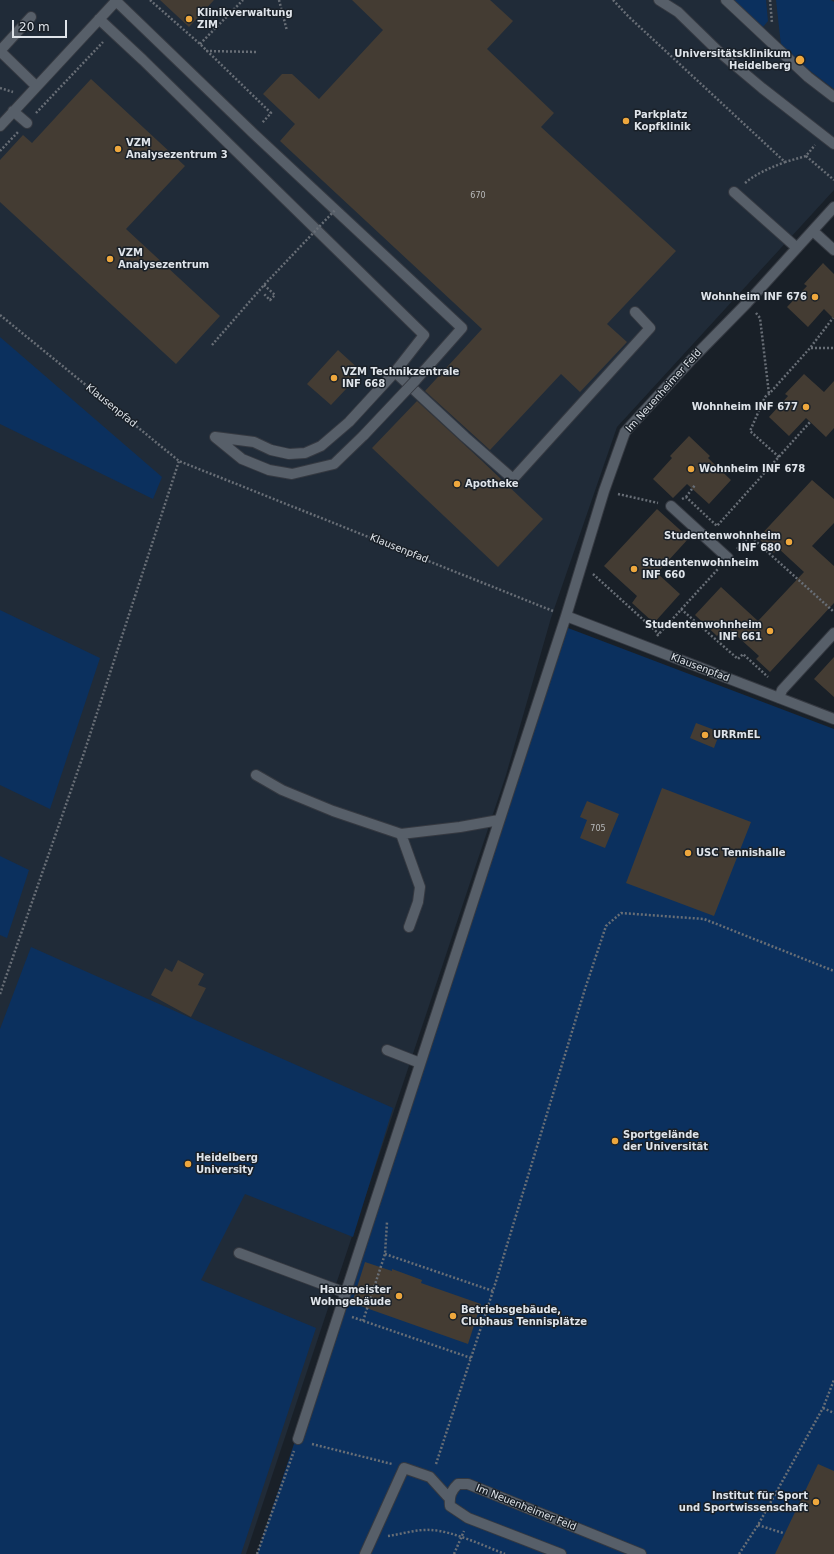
<!DOCTYPE html>
<meta charset="utf-8">
<style>
body{margin:0}
#map{position:relative;width:834px;height:1554px;overflow:hidden;background:#192028;font-family:"DejaVu Sans",sans-serif}
canvas{display:block}
.scale{position:absolute;left:12px;top:20px;width:55px;height:18px;box-sizing:border-box;border:2px solid #dfe4ea;border-top:0;padding-left:5px;font-size:12px;line-height:14px;white-space:nowrap;color:#dfe4ea;-webkit-text-stroke:3px #192028;paint-order:stroke}
</style>
<div id="map">
<canvas width="834" height="1554"></canvas>
<div class="scale">20 m</div>
</div>
<script>
const c = document.querySelector('canvas').getContext('2d');
c.lineJoin = 'round';
function fill(path, color) {
  c.fillStyle = color;
  c.fill(path, 'evenodd');
}
function stroke(path, color, width, dash) {
  c.strokeStyle = color;
  c.lineWidth = width;
  c.lineCap = dash ? 'butt' : 'round';
  c.setLineDash(dash || []);
  c.stroke(path);
}
function write(font, color, halo, rows, align = 'center') {
  c.font = font + ' "DejaVu Sans",sans-serif';
  c.lineWidth = 3;
  c.setLineDash([]);
  c.textBaseline = 'middle';
  c.strokeStyle = halo;
  c.fillStyle = color;
  for (const [text, x, y, turn = 0] of rows) {
    c.save();
    c.translate(x, y);
    c.rotate((+turn || 0) * Math.PI / 180);
    c.textAlign = isNaN(turn) ? turn : align;
    if (halo) c.strokeText(text, 0, 0);
    c.fillText(text, 0, 0);
    c.restore();
  }
}
fill(new Path2D(`
 M0,0h834v190l-217,237 -66,191 -45,157 -260,779h-246z`), '#202b38');
fill(new Path2D(`
 M732,0h34l2,21 -5,6z
 M776,0h55l3,2v87l-29,-22 -24,-22z
 M0,337l162,140 -9,22 -153,-75z
 M0,610l100,48 -50,151 -50,-24z
 M568,628l266,101v825h-577z
 M0,856l29,14 -22,68 -7,-3z
 M31,947l362,161 -40,129 -108,-43 -44,86 115,48 -75,226h-241v-525z`), '#0b305e');
fill(new Path2D(`
 M160,0h54l-25,27z
 M352,0h138l23,21 -26,28 67,64 -13,14 135,124 -69,73 20,18 -47,50 -19,-18 -71,76 -65,-59 57,-62 -202,-188 15,-17 -32,-30 19,-20h10l27,25 64,-69z
 M91,79l94,87 -59,63 94,87 -44,48 -176,-162v-42l23,-25 9,8z
 M823,263l11,11v45l-10,-10 -16,18 -21,-20 20,-21 -3,-2z
 M338,350l24,22 -31,33 -24,-21z
 M804,374l20,18 10,-11v47l-8,9 -20,-19 -17,18 -20,-19 19,-21 -3,-2z
 M417,401l64,59 62,59 -45,48 -126,-119z
 M689,436l21,20 -2,2 23,22 -22,24 -22,-20 -14,14 -20,-19 19,-21 -2,-2z
 M812,480l22,19v24l-22,23 22,20v37l-64,69 -14,-13 3,-3 -33,-30 -9,10 -22,-21 26,-28 37,34 46,-49 -26,-24 -4,5 -16,-15z
 M657,509l32,29 -32,35 23,21 -26,29 -22,-20 5,-7 -33,-30z
 M834,657v40l-20,-18z
 M696,723l24,9 -6,16 -24,-10z
 M662,788l89,34 -37,94 -88,-33z
 M587,801l32,13 -14,34 -25,-10 7,-18 -7,-3z
 M178,960l26,14 -6,11 8,3 -15,29 -40,-22 14,-27 7,4z
 M365,1262l27,9v-2l30,11 -1,3 60,21 -13,40 -116,-41z
 M818,1464l16,7v83h-59z`), '#443c33');
const minor = new Path2D(`
 M659,0l19,12 40,39 44,37 72,56
 M726,0l82,77 26,20
 M116,1l138,133 208,194 -47,53
 M99,19l44,41 281,275 -29,37 -46,50 -28,24 -16,7 -16,1 -18,-4 -17,-8 -39,-5
 M0,51l36,35
 M0,51l31,-34
 M13,111l14,12
 M0,126l117,-126
 M734,192l63,56
 M813,231l21,19
 M395,372l70,65 48,42 137,-151 -15,-16
 M215,437l27,22 27,11 23,4 42,-10 30,-29
 M671,506l57,52
 M566,616l268,103
 M779,698l3,-8 52,-57
 M256,775l26,15 51,21 68,23 59,-7 39,-7
 M401,834l19,53 -2,15 -9,25
 M387,1050l33,13
 M239,1253l107,40
 M298,1439l268,-823 38,-125 21,-59 67,-73 55,-56 87,-96
 M365,1554l39,-86 26,9 19,21
 M561,1554l-93,-36 -18,-12c-1,-10 1,-15 8,-22h10l173,70`);
stroke(minor, '#353941', 12);
stroke(new Path2D(`
 M150,0l50,44 71,69 -9,10
 M279,0l8,31
 M613,0l16,17 156,145 21,-6 9,-11
 M770,0l2,23
 M200,44l43,-44
 M206,51l52,1
 M0,88l13,4
 M36,113l67,-71
 M0,151l18,-19
 M806,156l28,24
 M745,183c12,-10 25,-15 40,-21
 M264,285l11,10 -5,5 -6,-6
 M756,313l4,5 9,76
 M0,315l179,146 374,150
 M811,348h23
 M779,457l-29,-26 15,-34 4,-3 41,-46 23,-30
 M618,494l40,9
 M686,497l9,-12
 M682,499l4,-2 31,29 93,-104
 M737,549l13,-13 84,76
 M593,574l66,60
 M681,609l57,50 5,-5 25,23
 M657,636l61,-67
 M0,994l84,-241 95,-292
 M385,1254l108,37
 M352,1317l119,41
 M363,1321l22,-67 2,-32
 M823,1408l11,5
 M312,1444l80,20
 M436,1464l57,-173 92,-302 21,-63 15,-13 83,6 130,52
 M758,1525l25,8
 M388,1536c14,-2 29,-7 43,-6 22,1 53,16 74,24
 M257,1554l37,-103
 M454,1554l10,-23
 M739,1554l19,-29 65,-117 11,-28`), '#686e76', 2.5, [2, 2]);
stroke(minor, '#575f69', 10);
const minorBridge = new Path2D(`
 M364,435l51,-54`);
stroke(minorBridge, '#353941', 12, []);
stroke(new Path2D(`
 M212,345l52,-60 72,-76`), '#686e76', 2.5, [2, 2]);
stroke(minorBridge, '#575f69', 10);
for (const [x, y, r, color] of [
 [189,19,4,"#eea73d"],
 [800,60,5,"#eea73d"],
 [626,121,4,"#eea73d"],
 [118,149,4,"#eea73d"],
 [110,259,4,"#eea73d"],
 [815,297,4,"#eea73d"],
 [334,378,4,"#eea73d"],
 [806,407,4,"#eea73d"],
 [691,469,4,"#eea73d"],
 [457,484,4,"#eea73d"],
 [789,542,4,"#eea73d"],
 [634,569,4,"#eea73d"],
 [770,631,4,"#eea73d"],
 [705,735,4,"#eea73d"],
 [688,853,4,"#eea73d"],
 [615,1141,4,"#eea73d"],
 [188,1164,4,"#eea73d"],
 [399,1296,4,"#eea73d"],
 [453,1316,4,"#eea73d"],
 [816,1502,4,"#eea73d"]
]) {
  const dot = new Path2D();
  dot.arc(x, y, r, 0, 2 * Math.PI);
  c.fillStyle = color;
  c.fill(dot);
  stroke(dot, '#192028', 1.5);
}
write('8px', '#b8babc', null, [
 ["670",478,196],
 ["705",598,829]
]);
write('bold 10px', '#dfe4ea', '#192028', [
 ["Klinikverwaltung",197,13],
 ["ZIM",197,25],
 ["Universitätsklinikum",791,54,"right"],
 ["Heidelberg",791,66,"right"],
 ["Parkplatz",634,115],
 ["Kopfklinik",634,127],
 ["VZM",126,143],
 ["Analysezentrum 3",126,155],
 ["VZM",118,253],
 ["Analysezentrum",118,265],
 ["Wohnheim INF 676",807,297,"right"],
 ["VZM Technikzentrale",342,372],
 ["INF 668",342,384],
 ["Wohnheim INF 677",798,407,"right"],
 ["Wohnheim INF 678",699,469],
 ["Apotheke",465,484],
 ["Studentenwohnheim",781,536,"right"],
 ["INF 680",781,548,"right"],
 ["Studentenwohnheim",642,563],
 ["INF 660",642,575],
 ["Studentenwohnheim",762,625,"right"],
 ["INF 661",762,637,"right"],
 ["URRmEL",713,735],
 ["USC Tennishalle",696,853],
 ["Sportgelände",623,1135],
 ["der Universität",623,1147],
 ["Heidelberg",196,1158],
 ["University",196,1170],
 ["Hausmeister",391,1290,"right"],
 ["Wohngebäude",391,1302,"right"],
 ["Betriebsgebäude,",461,1310],
 ["Clubhaus Tennisplätze",461,1322],
 ["Institut für Sport",808,1496,"right"],
 ["und Sportwissenschaft",808,1508,"right"]
], 'left');
write('10px', '#dfe4ea', '#192028', [
 ["Im Neuenheimer Feld",664,391,-48],
 ["Klausenpfad",111,406,39],
 ["Klausenpfad",399,549,22],
 ["Klausenpfad",700,668,21],
 ["Im Neuenheimer Feld",526,1508,22]
]);
</script>
